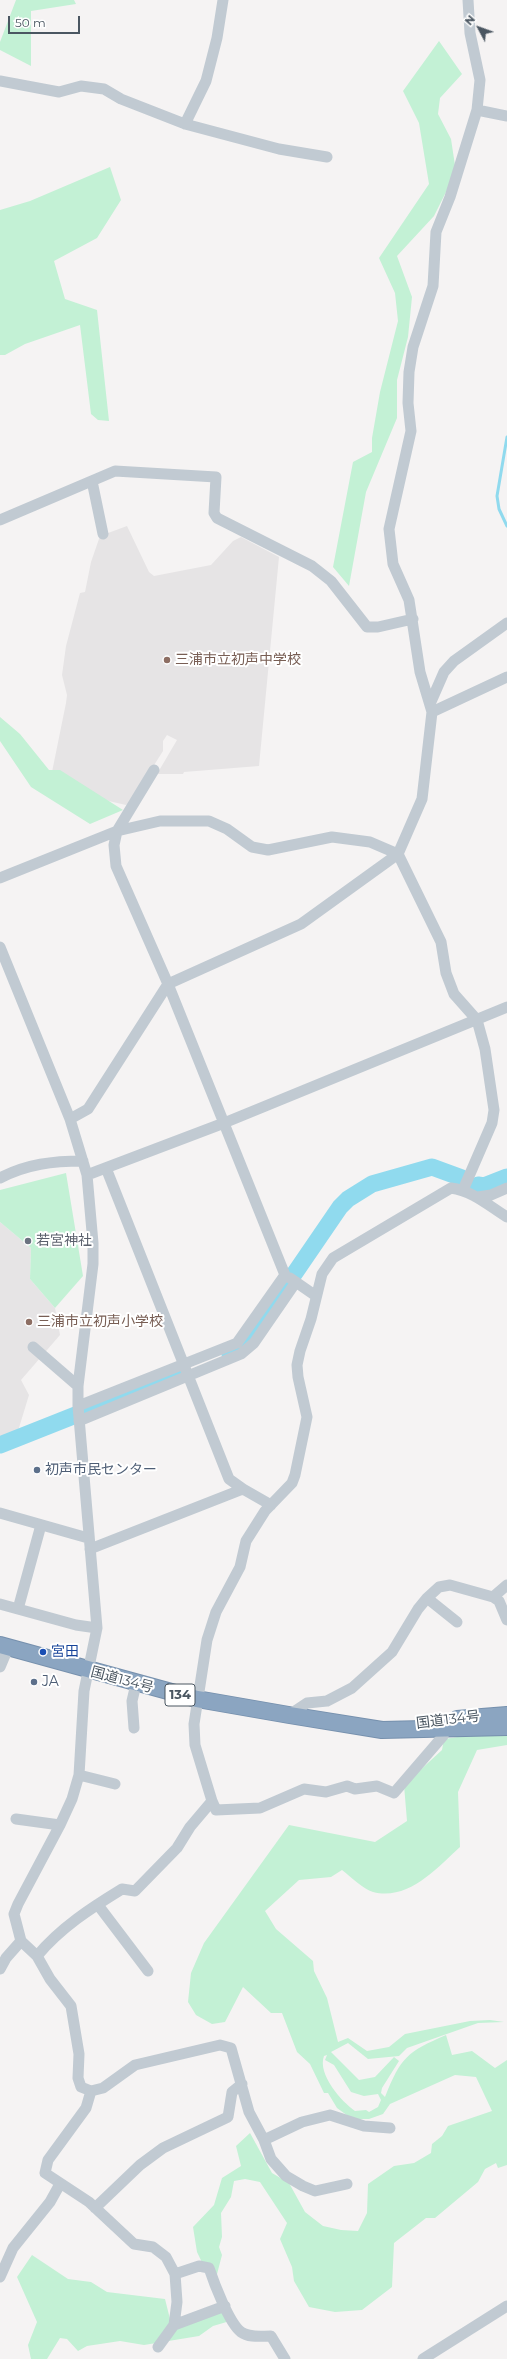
<!DOCTYPE html>
<meta charset="utf-8">
<style>
body{margin:0}
#map{position:relative;width:507px;height:2359px;overflow:hidden;background:#f5f3f3;font-family:Montserrat,sans-serif}
canvas{display:block}
.north{position:absolute;left:459px;top:8px;width:40px;height:40px;-webkit-text-stroke:3px #fff;paint-order:stroke;rotate:311deg;font-size:11px;font-weight:700;line-height:16px;text-align:center;color:#4a5661}
.north::after{content:'';display:block;margin:auto;width:14px;height:18px;background:#4a5661;clip-path:polygon(50% 0,100% 100%,50% 72%,0 100%)}
.scale{position:absolute;left:8px;top:16px;width:72px;height:18px;box-sizing:border-box;border:2px solid #4a5661;border-top:0;padding-left:5px;font-size:12px;line-height:14px;white-space:nowrap;color:#4a5661;-webkit-text-stroke:3px #fff;paint-order:stroke}
</style>
<div id="map">
<canvas width="507" height="2359"></canvas>
<div class="north">N</div>
<div class="scale">50 m</div>
</div>
<script>
const c = document.querySelector('canvas').getContext('2d');
c.lineJoin = 'round';
function fill(path, color) {
  c.fillStyle = color;
  c.fill(path, 'evenodd');
}
function stroke(path, color, width, dash) {
  c.strokeStyle = color;
  c.lineWidth = width;
  c.lineCap = dash ? 'butt' : 'round';
  c.setLineDash(dash || []);
  c.stroke(path);
}
function write(font, color, halo, rows, align = 'center') {
  c.font = font + ' Montserrat,"Noto Sans JP",sans-serif';
  c.lineWidth = 4;
  c.setLineDash([]);
  c.textBaseline = 'middle';
  c.strokeStyle = halo;
  c.fillStyle = color;
  for (const [text, x, y, turn = 0] of rows) {
    c.save();
    c.translate(x, y);
    c.rotate((+turn || 0) * Math.PI / 180);
    c.textAlign = isNaN(turn) ? turn : align;
    if (halo) c.strokeText(text, 0, 0);
    c.fillText(text, 0, 0);
    c.restore();
  }
}
fill(new Path2D(`
 M127,526l22,46 5,4 57,-11 22,-24 8,-4 38,20 -20,209 -75,6 -1,2h-26l20,-34 -10,-5 -4,6v10l-33,52 -4,2 -26,-6 -48,-27 14,-69 1,-8 -5,-20 4,-29 14,-53 5,-1 6,-30 9,-26z
 M0,1222l31,26 -1,31 25,29 5,27 -39,45 8,15 -11,36 -18,8z`), '#e6e4e5');
fill(new Path2D(`
 M16,0h58l2,4 -45,7v55l-31,-16v-8z
 M439,41l23,33 -22,24 -2,16 13,25 5,33 -22,44 -37,40 15,41 -4,40 -11,43v38l-31,74 -17,94 -16,-19 20,-105 19,-10v-14l8,-46 18,-71 -3,-28 -16,-35 50,-74 -10,-61 -16,-32z
 M110,167l11,33 -24,38 -43,23 11,38 32,11 12,111 -11,-1 -7,-6 -11,-89 -55,19 -20,11h-5v-145l30,-9z
 M0,717l20,17 29,36h11l63,40 -33,14 -59,-37 -31,-46z
 M66,1173l17,103 -28,32 -25,-29 1,-31 -31,-26v-32z
 M485,1733l22,3v9l-30,5 -19,42 2,55c-24,22 -52,54 -87,45 -10,-3 -22,-15 -31,-22l-11,7 -32,3 -34,31 11,18 37,32 1,10 13,27 11,44 10,-4 19,13 22,-4 16,-13 65,-13 20,-1 14,2 -26,1 -71,25 -8,8 -31,3 -20,-16 -17,9 28,28 16,-3 19,-20 5,4 -17,27 -1,5 4,4c16,-40 22,-45 61,-62l6,20 20,-4 23,17 12,-8v105l-9,3 -2,-5 -11,6 -7,13 -43,36h-9l-32,25 -2,44 -30,23 -27,2 -26,-5 -15,-26 -2,-14 -12,-28 7,-16 -27,-41 -15,-3 -11,2 -3,16 -10,16 1,24 -3,10 3,8 -6,23 -6,1 -13,-27 -4,-25 21,-22 8,-27 19,-12 -5,-20 14,-13 22,40 17,10 16,29 18,14 18,4 17,1 9,-18 1,-29 26,-18 20,-3 17,-10 1,-9 10,-8 6,-10 44,-15 -16,-34 -21,-2 -65,29 -7,10 -14,5h-17l-15,-11 -9,-15h-4l-14,-29 -13,-12 -15,-39h-11l-28,-26 -18,35 -13,2 -16,-9 -8,-13 3,-29 13,-30 85,-118 86,17 32,-21 -3,-36 38,-35 2,-11zM327,2055l-2,5 9,5 17,27 13,4 14,-2 3,6 -3,7 -9,5 -3,-2 -11,1c-13,-9 -38,-37 -31,-55z
 M32,2255l36,24 23,3 16,10 58,7 5,20 54,-8 6,10 -17,5 -14,10 -55,9 -24,-4 -33,5 -9,5 -11,-12 -7,-1 -13,21h-16l-3,-14 9,-23 -20,-45z`), '#c3f1d5');
stroke(new Path2D(`
 M507,437l-10,59 2,13 8,17`), '#90daee', 3);
stroke(new Path2D(`
 M478,1185l6,1 23,-9
 M230,1354l10,-5 9,-9 91,-133 8,-8 24,-15 60,-17 30,11
 M0,1445l174,-69`), '#90daee', 17);
const highway = new Path2D(`
 M0,1645l197,54 92,16 93,15 125,-3
 M457,1719l50,-4`);
stroke(highway, '#7690ad', 18);
stroke(new Path2D(`
 M0,81l59,11 22,-6 23,3 17,10 64,25 94,25 48,8
 M477,110l30,6
 M185,124l21,-43 11,-43 6,-38
 M92,481l11,53
 M0,520l115,-49 101,6 -2,36 3,5 95,48 19,15 36,46h11l35,-8
 M430,704l14,-32 10,-11 53,-38
 M432,712l75,-35
 M0,878l117,-47 43,-10h49l18,8 25,18 16,3 64,-13 38,5 28,12 43,88 5,31 8,21 23,26 8,29 9,61 -2,13 -29,67
 M0,947l70,172 17,56 6,68v21l-15,122v20l19,222 -13,63 -5,84 -7,24 -12,26 -42,79 -4,10 7,27 16,15 13,23 21,27 8,48 -1,24 3,9 10,4 12,-3 32,-23 85,-20 11,3 18,64 15,28 38,-18 28,-7 34,11 26,2
 M70,1119l18,-10 80,-125 133,-60 97,-70 24,-55 10,-87 -12,-40 -11,-72 -16,-36 -4,-35 22,-98 -3,-28 1,-31 4,-25 20,-61 3,-54 14,-35 27,-87 3,-30 -10,-47 -2,-33
 M106,1168l123,311 14,10
 M87,1175l137,-52 283,-116
 M0,1178c27,-14 53,-17 83,-17
 M478,1197l13,-2 16,-7
 M290,1278l26,18
 M33,1347l45,39
 M78,1406l159,-63 48,-68 -117,-291 -52,-118 -2,-21 3,-14 37,-61
 M79,1421l162,-67 13,-11 42,-61
 M0,1513l88,25
 M90,1549l153,-60 28,16
 M493,1597l14,-12
 M427,1598l30,24
 M0,1604l76,21 21,3
 M18,1609l23,-84
 M0,1667l8,-19
 M289,1715l18,-12 20,-2 25,-13 40,-36 26,-43 9,-11 12,-11 11,-2 43,12 6,4 8,19
 M134,1728l-2,-27 4,-17
 M79,1775l36,9
 M212,1801l4,9 44,-2 44,-19 22,3 21,-6 8,3 22,-3 17,7 49,-57 2,-6
 M16,1819l44,6
 M98,1905l50,66
 M37,1956c23,-28 54,-48 85,-67l13,2 42,-43 13,-21 22,-26 -17,-56 -1,-21 13,-84 9,-28 24,-45 6,-26 19,-30 27,-28 3,-8 12,-58 -9,-40 -1,-12 3,-14 11,-32 11,-45 11,-16 118,-70c22,3 38,18 56,29
 M0,1969l6,-11 15,-17
 M91,2091l-5,17 -38,52 -3,13 44,29 45,42 19,3 13,10 9,17 2,28 -3,23 -16,22
 M264,2140l7,19 15,17 17,10 12,5 32,-7
 M95,2208l45,-43 23,-17 65,-31 4,-25 10,-8
 M175,2274l24,-8 10,2c5,15 20,55 32,64 8,6 20,4 30,4l14,23
 M0,2277l13,-29 37,-46 10,-18
 M174,2325l51,-19
 M423,2359l84,-53`), '#c1cad2', 11);
stroke(highway, '#8ba5c1', 16);
for (const [x, y, r, color] of [
 [167,660,4,"#8d6e63"],
 [28,1241,4,"#6b7280"],
 [29,1322,4,"#8d6e63"],
 [37,1470,4,"#5c6f8a"],
 [43,1652,4,"#1a4fb4"],
 [34,1682,4,"#5c6f8a"]
]) {
  const dot = new Path2D();
  dot.arc(x, y, r, 0, 2 * Math.PI);
  c.fillStyle = color;
  c.fill(dot);
  stroke(dot, '#fff', 1.5);
}
for (const [x, y, w] of [
 [180,1695,30]
]) {
  const box = new Path2D();
  box.roundRect(x - w / 2, y - 11, w, 22, 3);
  c.fillStyle = '#fff';
  c.fill(box);
  stroke(box, '#4a5661', 1);
}
write('bold 13px', '#4a5661', null, [
 ["134",180,1695]
]);
write('14px', '#785e54', '#fff', [
 ["三浦市立初声中学校",175,660],
 ["三浦市立初声小学校",37,1322]
], 'left');
write('14px', '#5b616d', '#fff', [
 ["若宮神社",36,1241]
], 'left');
write('14px', '#4e5e75', '#fff', [
 ["初声市民センター",45,1470],
 ["JA",42,1682]
], 'left');
write('14px', '#164399', '#fff', [
 ["宮田",51,1652]
], 'left');
write('14px', '#4a5661', '#fff', [
 ["国道134号",122,1680,15],
 ["国道134号",448,1720,-7]
]);
</script>
